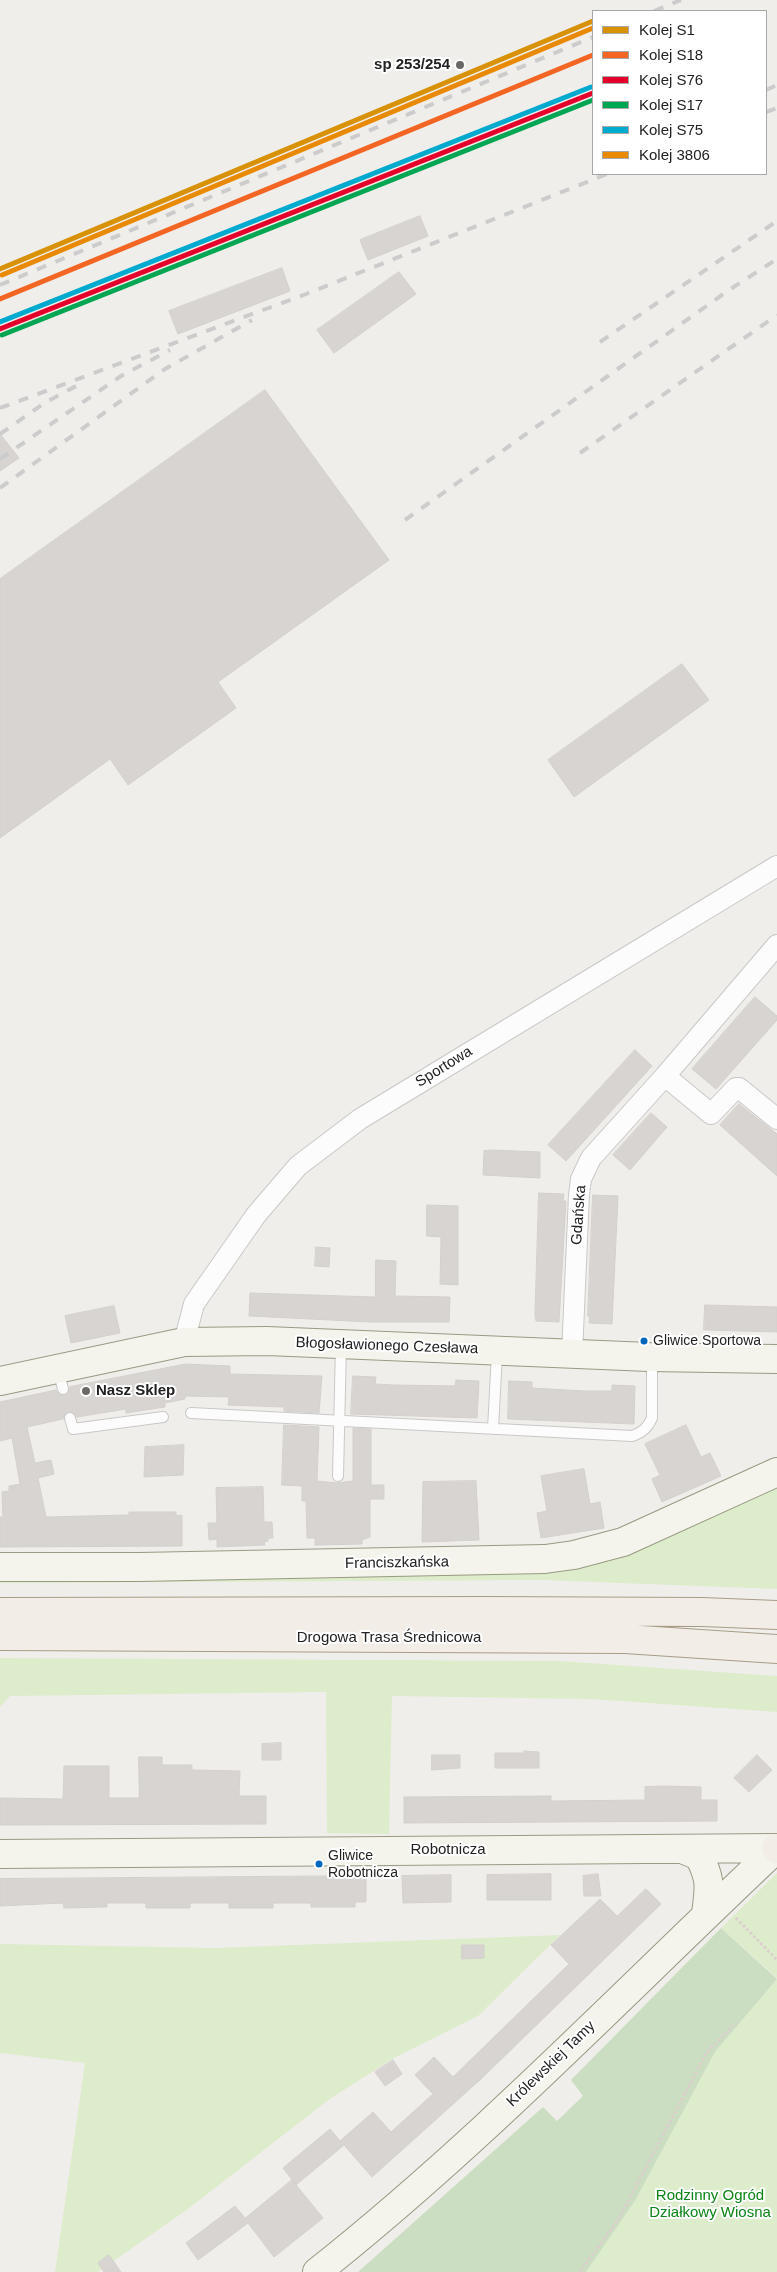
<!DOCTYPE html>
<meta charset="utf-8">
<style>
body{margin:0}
#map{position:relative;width:777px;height:2272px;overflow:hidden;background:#f0eeeb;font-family:Helvetica,sans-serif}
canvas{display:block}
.legend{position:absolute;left:592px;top:10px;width:175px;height:165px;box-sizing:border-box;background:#fff;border:1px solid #a7a7a7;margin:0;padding:6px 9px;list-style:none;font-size:15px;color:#222}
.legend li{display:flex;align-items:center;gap:10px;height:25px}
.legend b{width:25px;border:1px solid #a7a7a7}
</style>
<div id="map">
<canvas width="777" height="2272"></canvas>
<ul class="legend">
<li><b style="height:6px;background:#d79205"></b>Kolej S1</li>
<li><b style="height:6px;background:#f26522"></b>Kolej S18</li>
<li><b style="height:6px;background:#e4002b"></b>Kolej S76</li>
<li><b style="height:6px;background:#00a651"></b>Kolej S17</li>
<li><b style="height:6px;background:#00a9ce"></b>Kolej S75</li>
<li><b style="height:6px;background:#e98a03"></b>Kolej 3806</li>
</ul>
</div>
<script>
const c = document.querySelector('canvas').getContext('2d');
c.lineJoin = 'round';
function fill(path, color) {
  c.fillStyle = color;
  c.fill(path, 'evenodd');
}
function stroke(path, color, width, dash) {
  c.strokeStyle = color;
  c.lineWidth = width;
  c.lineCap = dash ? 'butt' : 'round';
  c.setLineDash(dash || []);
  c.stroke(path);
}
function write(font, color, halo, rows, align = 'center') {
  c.font = font + ' Helvetica,sans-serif';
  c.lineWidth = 4;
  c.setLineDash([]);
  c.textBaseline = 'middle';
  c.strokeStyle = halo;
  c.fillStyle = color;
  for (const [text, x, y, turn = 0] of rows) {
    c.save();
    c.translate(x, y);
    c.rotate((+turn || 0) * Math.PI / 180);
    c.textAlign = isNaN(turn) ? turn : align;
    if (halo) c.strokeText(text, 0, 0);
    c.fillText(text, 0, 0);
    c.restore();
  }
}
fill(new Path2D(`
 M777,1483v106l-235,-9 -542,3v-9l544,-5z
 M0,1658l559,3 218,15v36l-185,-13 -200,-3 -3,138 -62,-1 -1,-141 -316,4 -10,11z
 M777,1873v105l-56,-50z
 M560,1935l-82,81 -86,43 -65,42 -139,108 -90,63h-43l30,-209 -85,-10v-109l215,4z
 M777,1979v293h-191l49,-71 80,-149z`), '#ddeccb');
fill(new Path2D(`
 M721,1928l56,51 -62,73 -80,149 -49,71h-228l185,-165 14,14 26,-25 -12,-16z`), '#cbdec1');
const building = new Path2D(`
 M420,216l8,20 -60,24 -8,-20z
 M282,268l8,23 -112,43 -9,-23z
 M399,272l17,22 -82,59 -17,-23z
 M265,390l124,170 -171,122 18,26 -108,77 -18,-26 -110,79v-259z
 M0,434l19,24 -19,13z
 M682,664l27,36 -135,97 -26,-37z
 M755,997l22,19v4l-61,69 -24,-20z
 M635,1050l17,16 -86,95 -18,-16z
 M739,1104l38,30v42l-57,-51z
 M651,1113l16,14 -37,43 -17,-15z
 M491,1150l49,2v26l-57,-3 1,-24z
 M539,1193l25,1 -1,7h3l-7,121 -23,-1 -1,-6z
 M593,1195l25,1 -6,128 -23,-1 1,-7h-2z
 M427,1205l31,1v79l-18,-1 1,-47 -14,-1z
 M316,1247l14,1 -1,19 -14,-1z
 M376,1260l20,1 -1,35 55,1 -1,25h-79l-121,-6 1,-23 125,4z
 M705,1305l72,2v25l-73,-2z
 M114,1306l6,27 -49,10 -6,-27z
 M186,1364l44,2v8l92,2 -3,37 -35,-2v-4l-56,-2 1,-8 -44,-1v3l-20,4v4l-39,6v-4l-49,8 -3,-4 -5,-2 -4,3 -2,5 -36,8 8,36 16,-3 3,14 -16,4 8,39 83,-2v-3h47v4l6,-1v31l-182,1v-30h3l-1,-25 7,-1v-5l11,-2 -8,-46 -12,3v-39l56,-12 2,4 6,2 4,-2 2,-7z
 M353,1376l23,1 -1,7 19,1 61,1 1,-6 23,1 -2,37 -126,-4z
 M509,1381l23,1v6l52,3h28v-6l23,1 -1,38 -126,-5z
 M284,1425l35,2 -2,54 20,2 16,-2v-53l18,1v56h13v14h-14v38l-8,3v4l-47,1v-7h-8l-1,-37h-4v-15l-20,-1z
 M686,1425l15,32 9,-4 11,23 -59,26 -10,-23 8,-4 -15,-31z
 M184,1445l-1,30 -39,2 1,-30z
 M584,1469l6,35 10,-2 4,26 -63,10 -4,-25 10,-2 -6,-35z
 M476,1481l3,59 -57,2 1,-60z
 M263,1487l1,35h8l1,16h-5v3l-4,1 1,3 -48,2v-8l-8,1 -1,-17h9l-1,-35z
 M281,1743v17h-19v-16z
 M524,1751l15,1v16h-44v-15h29z
 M432,1755h28v13l-28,2z
 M757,1755l15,15 -23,22 -15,-14z
 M139,1757h23v8h30v5l48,1 -1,25h27v28l-266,1v-27l63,1 1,-33h45v32h30z
 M664,1786l37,1v13h16v21l-313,2v-26l147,-1v5l94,-1v-13z
 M551,1874v26h-64v-25z
 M598,1874l3,22h-17l-1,-20z
 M451,1875v27l-48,1 -1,-27z
 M366,1876v26h-11v5h-44v-4h-38v5h-44v-5h-39v5h-44v-5h-39v4l-43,1 -1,-5 -63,3v-27z
 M646,1889l15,15 -180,175 -109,98 -28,-32 -48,40 -13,-17 47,-39 10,12 33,-29 18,20 42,-38 -18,-19 19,-18 19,20 116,-113 -18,-19 49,-46 17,17z
 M462,1945h22v13l-22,1z
 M393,2060l9,14 -17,12 -10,-14z
 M292,2180l31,38 -49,39 -26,-34 -50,37 -12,-17 49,-37 10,12z
 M109,2255l12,17h-17l-6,-9z`);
fill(building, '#d7d4d2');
stroke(building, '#d3d0cc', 1);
const lane = new Path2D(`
 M58,1370l5,19
 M191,1413l441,23c10,-3 16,-8 20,-18v-59
 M70,1418l3,11 90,-12
 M493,1429l4,-76
 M338,1476l3,-131`);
const street = new Path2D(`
 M665,1076l46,38 25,-26h3l38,31
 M184,1342l10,-38 62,-89 42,-49 62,-47 417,-253
 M572,1354l7,-159 2,-16 10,-21 74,-82 112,-131`);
const secondary = new Path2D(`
 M0,1381l184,-39 83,-1 382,16 128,2
 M0,1567h139l406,-8 29,-4 49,-13 154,-70
 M682,1849l17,7c13,25 10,32 7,58
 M0,1854l776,-6
 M317,2272c164,-130 308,-281 460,-424`);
const primary = new Path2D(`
 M0,1612l485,-1 217,1 75,3
 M0,1636l625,3 152,10
 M776,1848l1,1`);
stroke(lane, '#c9c8c7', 12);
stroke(street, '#c9c8c7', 22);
stroke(secondary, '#999a82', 30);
stroke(primary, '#a79c86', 30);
stroke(new Path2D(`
 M736,1918l41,42
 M580,2272l38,-52 89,-168 29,-29`), '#dccecd', 3, [2.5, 2.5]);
stroke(lane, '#fdfcfc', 10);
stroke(street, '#fdfcfc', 20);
stroke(secondary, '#f4f4ed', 28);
stroke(primary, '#f3ede7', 28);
stroke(new Path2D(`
 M654,11l27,-11
 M766,90l11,-5
 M766,112l11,-4
 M0,285l593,-248
 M600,342l177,-121
 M0,408l306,-114 301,-120
 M0,434l46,-32 34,-18
 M580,453l197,-138
 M0,459l121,-83 49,-26
 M0,488l165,-119 87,-49
 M405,520l324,-230 48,-31`), '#ccc', 4, [10, 10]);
stroke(new Path2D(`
 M0,269l593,-248`), '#d79205', 5);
stroke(new Path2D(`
 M0,299l593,-244`), '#f26522', 5);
stroke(new Path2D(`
 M0,329l593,-236`), '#e4002b', 5);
stroke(new Path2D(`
 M2,335l591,-235`), '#00a651', 5);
stroke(new Path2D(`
 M0,322l591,-235`), '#00a9ce', 5);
stroke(new Path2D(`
 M2,275l591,-247`), '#e98a03', 5);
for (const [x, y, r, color] of [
 [460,65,5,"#6a6968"],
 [644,1341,4.5,"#0065bd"],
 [86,1391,5,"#6a6968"],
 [319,1864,4.5,"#0065bd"]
]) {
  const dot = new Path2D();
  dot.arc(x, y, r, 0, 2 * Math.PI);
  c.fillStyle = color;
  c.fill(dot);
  stroke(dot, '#fff', 2);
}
write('14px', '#222', '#fff', [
 ["Gliwice Sportowa",653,1341],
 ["Gliwice",328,1856],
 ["Robotnicza",328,1873]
], 'left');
write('bold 15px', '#222', '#fff', [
 ["sp 253/254",450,65],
 ["Nasz Sklep",96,1391,"left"]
], 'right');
write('15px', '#222', '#fff', [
 ["Sportowa",444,1067,-32],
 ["Gdańska",579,1215,-86],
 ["Błogosławionego Czesława",387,1346,2],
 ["Franciszkańska",397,1563,-1],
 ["Drogowa Trasa Średnicowa",389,1638],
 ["Robotnicza",448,1850],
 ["Królewskiej Tamy",551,2064,-44]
]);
write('15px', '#0c8416', '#fff', [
 ["Rodzinny Ogród",710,2196],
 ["Działkowy Wiosna",710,2213]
]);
</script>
